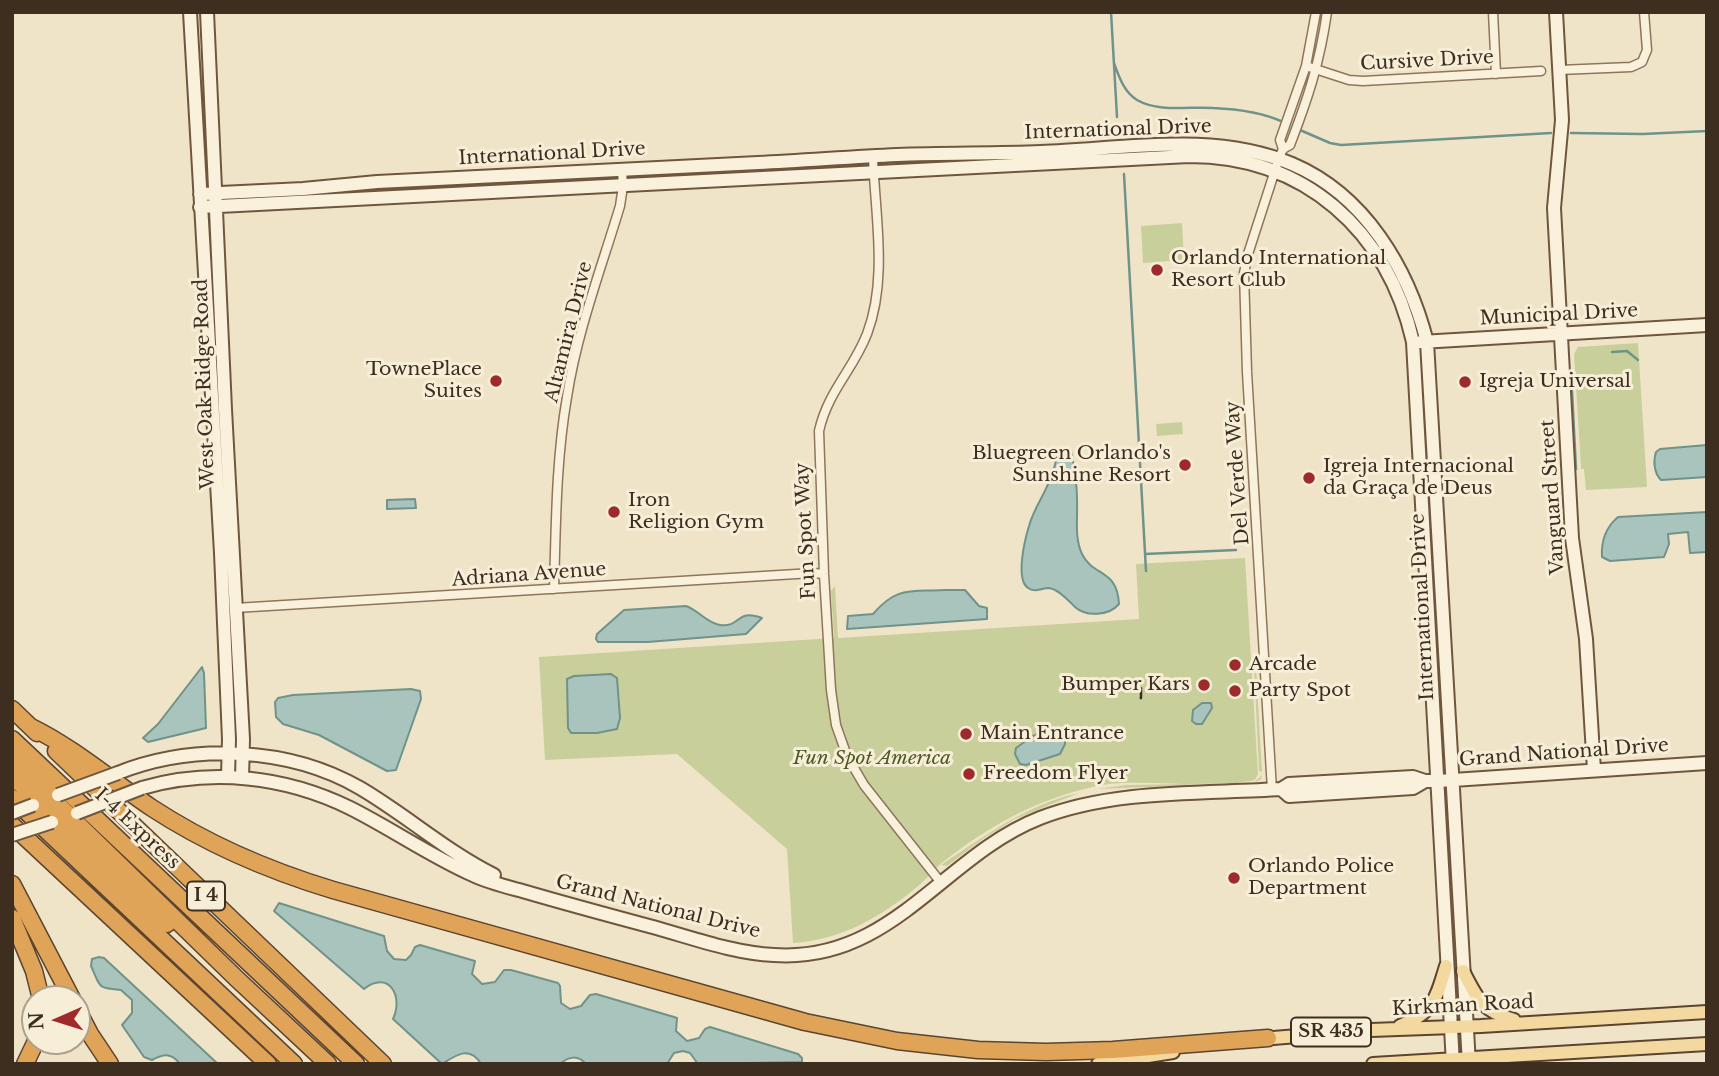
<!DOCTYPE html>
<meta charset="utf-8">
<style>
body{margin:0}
#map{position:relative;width:1719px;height:1076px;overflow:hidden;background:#f0e4c8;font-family:"Libre Baskerville",serif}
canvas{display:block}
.frame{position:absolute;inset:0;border:14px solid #3d2e20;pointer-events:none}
.north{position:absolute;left:21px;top:985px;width:70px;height:70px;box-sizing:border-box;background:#f7eed8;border:2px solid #ada18e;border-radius:50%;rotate:267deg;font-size:19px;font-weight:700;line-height:28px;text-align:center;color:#3d2e20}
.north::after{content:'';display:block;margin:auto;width:24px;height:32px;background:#9e2a2b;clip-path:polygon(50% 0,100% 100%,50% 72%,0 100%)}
</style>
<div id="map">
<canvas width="1719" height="1076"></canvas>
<div class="frame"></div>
<div class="north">N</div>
</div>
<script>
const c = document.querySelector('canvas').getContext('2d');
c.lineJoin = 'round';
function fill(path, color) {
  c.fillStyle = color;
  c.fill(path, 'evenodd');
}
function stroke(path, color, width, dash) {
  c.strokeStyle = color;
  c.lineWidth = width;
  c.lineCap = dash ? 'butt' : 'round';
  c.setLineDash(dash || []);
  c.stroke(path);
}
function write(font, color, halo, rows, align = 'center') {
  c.font = font + ' "Libre Baskerville",serif';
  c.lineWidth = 6;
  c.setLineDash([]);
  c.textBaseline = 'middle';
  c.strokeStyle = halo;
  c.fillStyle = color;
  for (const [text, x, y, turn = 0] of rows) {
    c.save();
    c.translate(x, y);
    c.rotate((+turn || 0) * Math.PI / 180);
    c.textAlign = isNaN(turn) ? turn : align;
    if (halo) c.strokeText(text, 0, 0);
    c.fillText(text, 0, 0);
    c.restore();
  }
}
fill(new Path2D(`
 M1182,223l2,37 -41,3 -2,-37z
 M1638,343l9,144 -61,3 -2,-21h-3v-2l-7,-113 4,-7z
 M1182,422l1,12 -26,2 -1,-12z
 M1245,558l13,216 -3,6c-41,9 -91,1 -133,3 -28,1 -58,11 -83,21 -34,14 -67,35 -96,58 -8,6 -16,17 -26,25 -36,30 -76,53 -124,56l-6,-94 -110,-95 -132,6 -6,-103 295,-19 -3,-47 4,-5 3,52 301,-19 -3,-55z
 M1254,667h2l6,105 -3,-1z
 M1262,775l-1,4 -7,4 -157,6 29,-4 128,-2z
 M1079,793l-64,26 -31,19 -37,28 -6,-1c44,-29 86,-61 138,-72z`), '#c9cf9b');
const water = new Path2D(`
 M1707,445v32l-46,3c-7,-7 -8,-19 -5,-28l4,-3z
 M1065,448l6,2c3,16 6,33 6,49 1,18 -3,38 5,55 11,23 35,14 37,50 -10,12 -33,13 -44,3 -7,-7 -17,-18 -26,-19 -8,0 -14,5 -21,0 -13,-9 -3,-49 1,-62 5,-19 19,-36 24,-55 3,-7 3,-14 5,-21z
 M415,499l1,9 -29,1v-9z
 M1707,512v40l-17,1 -2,-21 -20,2 1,10 -5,13 -54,4 -8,-4c-1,-16 3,-29 16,-40z
 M944,590h21l14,16 8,2v11l-140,10 1,-13 25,-2c24,-28 37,-22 71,-24z
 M686,606c12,4 21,17 34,19 21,3 16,-17 42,-7l-16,16 -98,8h-50l-2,-3 1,-5 27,-24z
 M202,667l2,6 2,55 -58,14 -5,-4 15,-14z
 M611,674l6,4 3,40 -3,11 -20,4h-26l-3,-5 -1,-49 7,-3z
 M411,689l9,2 1,8 -25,71 -9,1 -68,-36 -36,-11 -7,-7 -1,-15 3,-4 15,-3z
 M1202,703h9l1,5 -10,16h-6l-4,-3 1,-11z
 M1050,727h8l7,7v10l-5,10 -34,11 -6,-1 -5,-10 1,-6 14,-10z
 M279,903l105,33 3,15 7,8 12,1 5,-5 4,-8 5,-2 55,16 -3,13 10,10 13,-2 9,-12h7l47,13 2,3 1,17 9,6 11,-3 9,-11 6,-1 78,23 3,1 -1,13 11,10 12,-3 6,-9 5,-2 88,27 4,4v4l-104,2 -8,-11 -7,-2 -9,2 -7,11h-81c-8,-9 -17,-8 -26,0h-79c-11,-19 -25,-9 -39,0l-49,-45c11,-24 -5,-49 -29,-30l-90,-78z
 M99,957l5,1 114,106h-38c-9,-12 -17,-10 -28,-4l-8,-3 -22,-32 10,-12v-13l-11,-10c-24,-2 -20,-2 -30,-24l1,-7z`);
fill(water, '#a9c4bc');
stroke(water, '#6f938a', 2);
stroke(new Path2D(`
 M1111,12l6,105
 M1114,63c5,14 10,29 23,37 23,13 52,6 76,8 23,1 49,4 70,14
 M1300,130l30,13 11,2 210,-12
 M1571,133l72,1 64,-3
 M1124,174l22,397
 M1612,352l15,-1 11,9
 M1572,391l4,78
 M1145,554l91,-4`), '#6f938a', 2.5);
const street = new Path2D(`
 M1493,12l3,62
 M1306,66l43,14 14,1 178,-10
 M1559,70l72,-3 11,-5 5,-12 -3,-38
 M1283,149l-3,-9 26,-74 10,-54
 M873,157c2,58 15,122 -6,177 -14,36 -39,57 -48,97l5,143 7,116 5,35 11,31 17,29 78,99
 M554,589c2,-65 2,-129 13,-192 10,-65 34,-128 53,-191l3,-20 -1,-16
 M235,608l578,-35 11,1
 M1272,790l-25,-418 -3,-99 4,-19 31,-96 4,-9 7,-4c18,-47 30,-83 37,-133`);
const secondary = new Path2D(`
 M190,12l31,541 8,186 -1,38
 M207,12l18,397 18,330 -1,39
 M1556,12l6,108 -8,88 18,330 14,101 8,131
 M200,194l103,-5 74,-7c127,-7 254,-12 381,-19 46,-2 92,-6 139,-8 48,-2 96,-1 144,-3 84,-3 172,-21 251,12 73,31 116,104 135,178l42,722
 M200,207l989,-51c116,0 199,75 224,186l40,722
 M1421,342l286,-17
 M118,773c76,-30 171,-26 242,15 46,27 86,63 134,87
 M142,788c69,-20 143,-12 208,20 42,21 80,48 123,67 17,8 35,12 53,17 41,12 82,23 123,34 41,11 83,27 125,29 118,8 169,-99 266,-137 75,-29 162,-24 241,-29l8,-5 124,-7 12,4h13l269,-18
 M1281,789l8,7 124,-8 12,-7`);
const primary = new Path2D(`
 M1463,971c15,29 18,39 51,49
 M1400,1026c34,-14 36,-27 46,-60
 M1261,1039l110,-9 110,-4 226,-14
 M1098,1064l75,-12
 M1373,1064l334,-20`);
const highway = new Path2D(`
 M12,709l25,24
 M31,727c43,21 81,54 121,81 55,36 118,63 181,82l472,132 92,19 81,9 68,2 67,-2 155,-12
 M12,739l344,325
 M56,751l327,313
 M12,760l225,219 91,85
 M12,776l155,148
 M12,798l282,266
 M12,825l256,239
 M12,884l60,115
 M12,918l22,53 7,28
 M77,1009l13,25 20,30
 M25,1064l11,-23`);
stroke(street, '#8d765c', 11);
stroke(secondary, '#6f573f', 16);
stroke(primary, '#5b4430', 16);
stroke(highway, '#5b4430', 19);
stroke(street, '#faf1dc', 8);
stroke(secondary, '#faf1dc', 12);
stroke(primary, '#f3d9a0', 12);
stroke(highway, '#e0a458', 16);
stroke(new Path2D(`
 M1130,688v-5l3,-4h4l4,4v15l-6,2 -3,-2`), '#3d2e20', 2.5, [12, 12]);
const secondaryBridge = new Path2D(`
 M58,795l60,-22
 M12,813l21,-8
 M77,813l65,-25
 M12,835l40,-13`);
stroke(secondaryBridge, '#6f573f', 16, []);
stroke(secondaryBridge, '#faf1dc', 12);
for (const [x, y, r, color] of [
 [1157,270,7,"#9e2a2b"],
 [496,381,7,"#9e2a2b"],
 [1465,382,7,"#9e2a2b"],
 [1185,465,7,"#9e2a2b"],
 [1309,478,7,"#9e2a2b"],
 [614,512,7,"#9e2a2b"],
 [1235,665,7,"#9e2a2b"],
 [1204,685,7,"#9e2a2b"],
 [1235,691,7,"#9e2a2b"],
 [966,734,7,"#9e2a2b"],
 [969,774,7,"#9e2a2b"],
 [1234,878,7,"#9e2a2b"]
]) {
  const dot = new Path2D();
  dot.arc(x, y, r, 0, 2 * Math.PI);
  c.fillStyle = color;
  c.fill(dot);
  stroke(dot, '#f7eed8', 2.5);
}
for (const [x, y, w] of [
 [206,896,38],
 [1331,1032,80]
]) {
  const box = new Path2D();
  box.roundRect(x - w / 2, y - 14.5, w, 29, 5);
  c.fillStyle = '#f7eed8';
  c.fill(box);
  stroke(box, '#3d2e20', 2);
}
write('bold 18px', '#3d2e20', null, [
 ["I 4",206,896],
 ["SR 435",1331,1032]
]);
write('19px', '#3d2e20', '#f7eed8', [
 ["Cursive Drive",1427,61,-3],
 ["International Drive",1118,130,-2],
 ["International Drive",552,154,-3],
 ["Municipal Drive",1559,315,-3],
 ["Altamira Drive",569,332,-76],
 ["West Oak Ridge Road",205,384,-92],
 ["Del Verde Way",1238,473,-94],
 ["Vanguard Street",1553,497,-94],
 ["Fun Spot Way",806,531,-93],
 ["Adriana Avenue",529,575,-4],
 ["International Drive",1423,607,-93],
 ["Grand National Drive",1564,753,-4],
 ["I-4 Express",137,829,43],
 ["Grand National Drive",658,907,14],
 ["Kirkman Road",1463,1006,-3]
]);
write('19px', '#3d2e20', '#f7eed8', [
 ["Orlando International",1171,259],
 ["Resort Club",1171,281],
 ["TownePlace",482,370,"right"],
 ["Suites",482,392,"right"],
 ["Igreja Universal",1479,382],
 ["Bluegreen Orlando's",1171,454,"right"],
 ["Sunshine Resort",1171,476,"right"],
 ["Igreja Internacional",1323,467],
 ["da Graça de Deus",1323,489],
 ["Iron",628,501],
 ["Religion Gym",628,523],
 ["Arcade",1249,665],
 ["Bumper Kars",1190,685,"right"],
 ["Party Spot",1249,691],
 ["Main Entrance",980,734],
 ["Freedom Flyer",983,774],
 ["Orlando Police",1248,867],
 ["Department",1248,889]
], 'left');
write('italic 19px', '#4d5a26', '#f7eed8', [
 ["Fun Spot America",872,759]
]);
</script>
